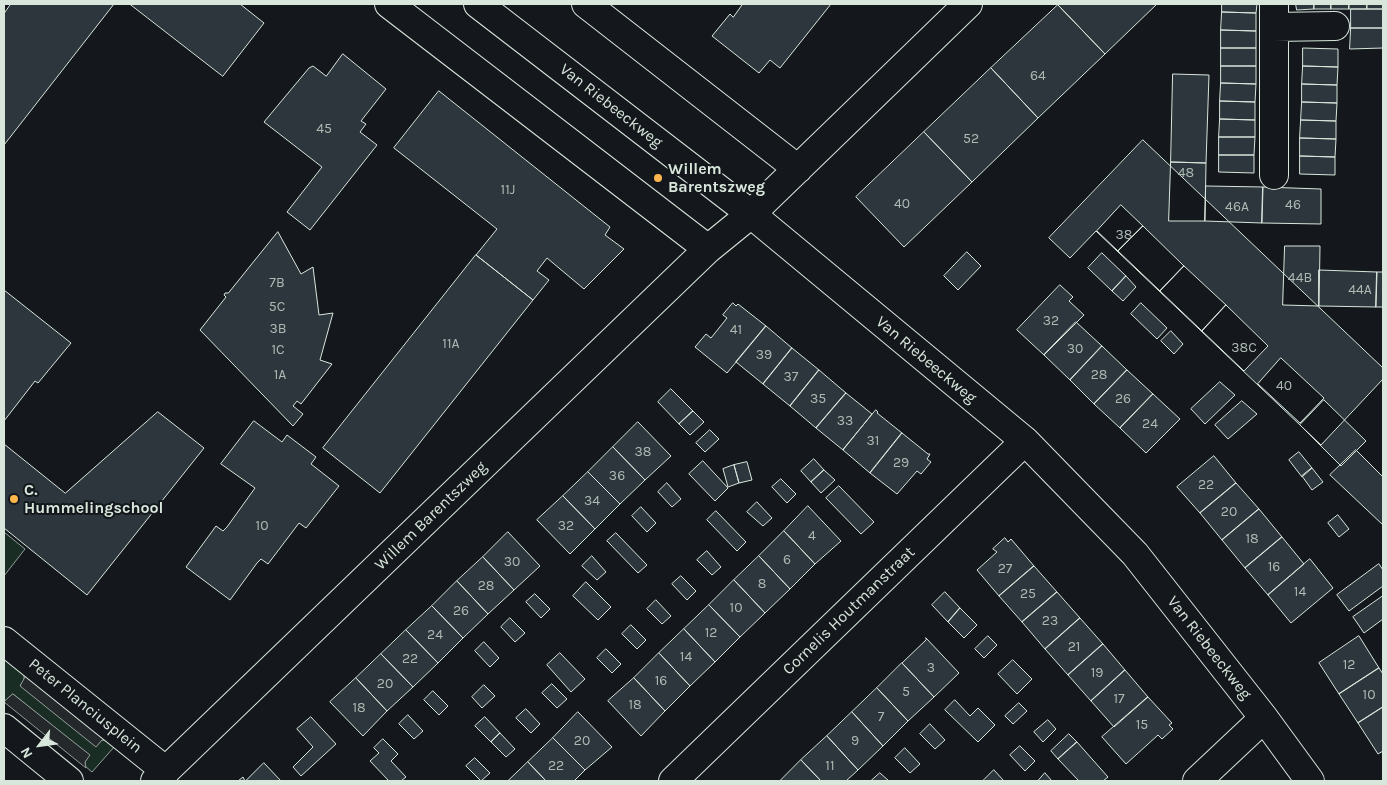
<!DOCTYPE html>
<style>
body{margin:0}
#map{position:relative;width:1387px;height:785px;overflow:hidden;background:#14181c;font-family:Karla,sans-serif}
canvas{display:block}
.frame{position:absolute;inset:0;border:5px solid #d8e6dc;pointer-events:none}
.north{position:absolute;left:15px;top:720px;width:50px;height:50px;-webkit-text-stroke:4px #14181c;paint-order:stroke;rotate:240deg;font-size:14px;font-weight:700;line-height:20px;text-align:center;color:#d8e6dc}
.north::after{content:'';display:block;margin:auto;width:18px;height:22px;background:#d8e6dc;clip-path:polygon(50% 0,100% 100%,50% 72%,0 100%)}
</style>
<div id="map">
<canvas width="1387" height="785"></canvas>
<div class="frame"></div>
<div class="north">N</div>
</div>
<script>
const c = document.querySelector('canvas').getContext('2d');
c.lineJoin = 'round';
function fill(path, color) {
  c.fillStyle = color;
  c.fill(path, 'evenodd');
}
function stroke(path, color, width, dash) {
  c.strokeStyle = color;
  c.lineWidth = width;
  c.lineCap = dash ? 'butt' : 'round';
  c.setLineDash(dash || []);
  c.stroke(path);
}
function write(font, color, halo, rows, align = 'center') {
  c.font = font + ' Karla,sans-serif';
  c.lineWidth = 4;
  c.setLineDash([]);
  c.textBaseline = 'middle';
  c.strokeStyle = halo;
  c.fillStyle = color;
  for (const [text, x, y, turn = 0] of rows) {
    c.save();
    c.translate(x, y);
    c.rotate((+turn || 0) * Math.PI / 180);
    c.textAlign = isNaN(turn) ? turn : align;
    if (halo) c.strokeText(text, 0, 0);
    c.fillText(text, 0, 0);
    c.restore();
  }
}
const green = new Path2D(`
 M4,532l21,17 -21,27z
 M4,658l20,16v7l-4,4 76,61 6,-6h3l10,6 -23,26 -7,-6v-4l4,-7 -76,-61 -5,6 -4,1z`);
fill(green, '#1a2d24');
stroke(green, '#939e99', 1);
const parking = new Path2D(`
 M22,673l85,67h-5l-6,7 -76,-61 5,-9z
 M13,694l77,61 -5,7 1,6 -82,-66z`);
fill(parking, '#24282b');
stroke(parking, '#939e99', 1);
const building = new Path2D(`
 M11,4h103l-110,141v-131z
 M130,4h110l24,19 -41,53z
 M743,4h88l-51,64 -10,-8 -11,13 -47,-37 18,-22 3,3z
 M1059,4h98l-52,50 -47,-49z
 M1222,4h35l-1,9 -34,-1z
 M1296,4h18v5l-17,1z
 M1314,4h17v5h-17z
 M1331,4h18v5h-18z
 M1349,4h18v5h-18z
 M1367,4h16v5h-16z
 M1058,5l47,49 -67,64 -47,-50z
 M1351,9h32v19h-32z
 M1222,12l34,1v18l-35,-1z
 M1351,28h32v20l-33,1z
 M1221,30l35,1v17h-35z
 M1221,48h35v18h-35z
 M1303,48l35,1v18l-35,-1z
 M343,54l43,35 -25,32 5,3 -6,8 17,13 -67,85 -23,-18 35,-45 -58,-45 45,-54 4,-2 13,10z
 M1221,66h35v18l-35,-1z
 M1303,66l35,1 -1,18 -35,-1z
 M991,68l47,50 -66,64 -48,-50z
 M1173,74l36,1 -3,88 -35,-1z
 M1221,83l35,1 -1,18 -35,-1z
 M1302,84l35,1v18l-35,-1z
 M439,91l171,136 -5,8 19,14 -40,40 -37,-31 -10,13 12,9 -16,20 -57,-45 21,-26 -103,-81z
 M1220,101l35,1v18l-35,-1z
 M1302,102l35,1 -1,18 -35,-1z
 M1220,119l35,1v17h-36z
 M1301,120l35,1v18l-36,-1z
 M924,132l48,50 -68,65 -48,-50z
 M1219,137h36l-1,18h-35z
 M1300,138l36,1 -1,18 -35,-1z
 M1143,140l240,228v11l-62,66 -225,-214 -26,27 -21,-20z
 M1219,155h35v18l-35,-1z
 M1300,156l35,1v18l-35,-1z
 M1171,162l35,1 -1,58h-36z
 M1206,186l57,1 -1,36 -57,-2z
 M1263,187l58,2v35l-59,-1z
 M1121,205l22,21 -25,25 -21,-20z
 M1143,226l41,40 -24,25 -42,-40z
 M278,232l23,42 12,-7 6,48 14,-2 -13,47 12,4 -31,40 -4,-3 -4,5 10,8 -10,12 -93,-96 26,-33 -2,-2 1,-2h3z
 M1285,246h35l-1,60 -36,-1z
 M967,252l14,14 -23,24 -14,-14z
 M1102,253l24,23 -14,15 -24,-23z
 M476,255l57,45 -153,193 -57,-45z
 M1184,266l42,39 -24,26 -42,-40z
 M1319,270l58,2 -1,35 -57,-1z
 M1377,272h6v35h-7z
 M1126,276l10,11 -13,14 -11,-10z
 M1060,285l13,12 -4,4 15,14 -40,40 -27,-25z
 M4,290l67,53 -33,40 -3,-2 -31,40z
 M733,303l3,3 2,-2 28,22 -39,47 -32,-26 11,-13 5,4 16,-20 -4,-3z
 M1141,303l26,25 -10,11 -26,-25z
 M1226,305l42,41 -24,25 -42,-40z
 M1076,322l26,24 -32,34 -26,-25z
 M766,326l26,22 -29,36 -27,-22z
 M1171,331l12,13 -9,10 -13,-13z
 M1102,346l25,24 -33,34 -24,-24z
 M792,348l27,22 -29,36 -27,-22z
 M1281,358l43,40 -24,25 -42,-39z
 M819,370l27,23 -30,35 -26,-22z
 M1127,370l26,24 -33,34 -26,-24z
 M1220,382l15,13 -30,29 -14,-15z
 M671,389l22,22 -14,13 -21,-22z
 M846,393l26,21 -29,36 -27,-22z
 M1153,394l27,25 -34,34 -26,-25z
 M1324,400l42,41 -25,25 -41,-41z
 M1242,401l15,13 -29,25 -13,-14z
 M876,410l2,2 -1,1 25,20 -32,40 -27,-23z
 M693,411l11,11 -14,13 -11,-11z
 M158,412l46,36 -117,147 -83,-67v-84l61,49z
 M254,421l28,21 5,-7 29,22 -5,7 28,22 -33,42 -7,-5 -31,41 -7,-5 -4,4 -27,37 -44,-33 30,-41 7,5 4,-4 28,-39 -34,-24z
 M638,422l33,34 -26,24 -32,-33z
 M710,430l9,9 -14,13 -9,-9z
 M902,433l26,21h2l-3,5 4,3 -10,12 -4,-3 -20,23 -27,-21z
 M613,447l32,33 -25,24 -32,-32z
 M1356,450l27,27v48l-53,-50z
 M1299,452l13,16 -10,9 -13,-17z
 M1214,456l22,27 -36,30 -23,-26z
 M814,459l10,11 -13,12 -10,-11z
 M703,461l25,27 -13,13 -26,-27z
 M747,462l5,18 -13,3 -5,-18z
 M734,465l5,18 -11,4 -5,-18z
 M1312,468l11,14 -11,8 -10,-14z
 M824,470l11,10 -14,13 -10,-11z
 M588,472l32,32 -25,25 -32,-33z
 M781,479l15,15 -9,9 -15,-16z
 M667,483l14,16 -9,8 -14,-15z
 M1236,483l23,26 -37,31 -22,-27z
 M839,486l35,36 -13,12 -35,-36z
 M563,496l32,33 -25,25 -33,-34z
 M757,502l15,16 -9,8 -16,-14z
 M808,506l33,35 -26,23 -31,-33z
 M641,507l15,16 -9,9 -15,-16z
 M1259,509l23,28 -37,31 -23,-28z
 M716,511l30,31 -9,9 -30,-31z
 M1338,515l11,14 -10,8 -11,-14z
 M784,531l31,33 -25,25 -31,-33z
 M508,532l32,34 -26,24 -31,-33z
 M616,533l31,32 -9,8 -31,-32z
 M1282,537l22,27 -36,31 -23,-27z
 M1005,538l3,4 3,-3 23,27 -35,30 -22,-26 20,-18 -4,-3z
 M707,551l14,16 -9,8 -15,-15z
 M592,556l14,16 -9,8 -15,-14z
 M759,556l31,33 -25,24 -31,-33z
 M483,557l31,33 -26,24 -31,-33z
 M1310,559l23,29 -42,35 -23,-28z
 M1379,564l4,6v16l-34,25 -12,-16z
 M1034,566l23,26 -35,30 -23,-26z
 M681,576l15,15 -9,9 -15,-16z
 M734,580l31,33 -25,24 -31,-32z
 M457,581l31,33 -25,24 -31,-32z
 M586,582l25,25 -13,13 -25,-24z
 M945,592l15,16 -12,14 -16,-17z
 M1057,592l23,26 -35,31 -23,-27z
 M535,594l15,15 -9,9 -15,-16z
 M1383,596v23l-19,14 -11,-16z
 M656,600l15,16 -9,8 -15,-15z
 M709,605l31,32 -25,25 -31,-33z
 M432,606l31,32 -25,25 -32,-33z
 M960,608l17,17 -13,13 -16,-16z
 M510,618l15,15 -10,9 -14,-15z
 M1080,618l23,26 -35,31 -23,-26z
 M631,625l15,15 -9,9 -15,-15z
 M684,629l31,33 -25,24 -31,-33z
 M406,630l32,33 -25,24 -32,-33z
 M988,636l9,9 -13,13 -9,-9z
 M1359,636l20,32 -40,26 -20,-31z
 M926,638l33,35 -25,24 -32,-34 24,-23z
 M484,642l15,16 -9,9 -15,-16z
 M1103,644l22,26 -34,31 -23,-26z
 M606,649l15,15 -9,9 -15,-15z
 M560,653l25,26 -14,13 -24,-27z
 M659,653l31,33 -25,25 -31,-33z
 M381,654l32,33 -26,24 -31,-33z
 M1013,660l19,19 -15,15 -19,-20z
 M902,663l32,34 -26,24 -31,-33z
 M1379,668l4,6v33l-25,16 -19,-29z
 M1125,670l23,27 -34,30 -23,-26z
 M356,678l31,33 -24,25 -33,-34z
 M634,678l31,33 -24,25 -33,-35z
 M552,684l15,15 -10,9 -15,-15z
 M484,685l11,11 -13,12 -10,-11z
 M877,688l31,33 -25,25 -31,-34z
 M433,691l15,15 -9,9 -15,-15z
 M1148,697l24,26 -3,2 4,4 -11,10 -4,-4 -32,29 -24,-27z
 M955,700l15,16 8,-8 17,17 -17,17 -33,-32z
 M1019,703l8,8 -14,13 -8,-8z
 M1383,707v44l-5,3 -20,-31z
 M526,709l14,15 -9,9 -15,-15z
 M578,712l34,35 -27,23 -32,-32z
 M852,712l31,34 -25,24 -31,-34z
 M408,715l15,16 -9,8 -15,-15z
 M311,717l25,27 -35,32 -8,-9 20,-20 -16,-18z
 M485,717l15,16 -9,9 -16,-16z
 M1048,720l8,9 -13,13 -9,-10z
 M930,724l15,16 -10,9 -15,-15z
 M500,733l15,16 -9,8 -15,-15z
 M1069,734l8,8 -19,17 -7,-8z
 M827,736l31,34 -12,11h-25l-20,-21z
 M553,738l32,32 -11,11h-28l-18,-19z
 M383,739l15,15 -7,7 15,16 -5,4h-12l-19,-20 9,-8 -5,-5z
 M1077,742l31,35 -5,4h-24l-21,-22z
 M1020,746l15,15 -10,10 -15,-16z
 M905,748l15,16 -10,9 -15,-15z
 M475,758l15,15 -9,8 -15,-15z
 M801,760l20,21h-41z
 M528,762l18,19h-38z
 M264,763l17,18h-43l5,-4 2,4z
 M994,770l10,11h-19l-1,-1z
 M880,773l9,8h-18z
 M1045,773l7,8h-14z`);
fill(building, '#2c363c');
stroke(building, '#d8e6dc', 1);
const minor = new Path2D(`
 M389,4l319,245
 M478,4l273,210 274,227 110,113 129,164 46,63
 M586,4l212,165
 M1274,4v171
 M1274,27l61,-1
 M4,641l162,130
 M4,728l65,53
 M155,781l553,-532 43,-35 217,-210
 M673,781l352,-340
 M1197,781l67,-63`);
stroke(minor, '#d8e6dc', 30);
stroke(minor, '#14181c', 28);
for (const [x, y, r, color] of [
 [658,178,5,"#ffb74d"],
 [14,499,5,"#ffb74d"]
]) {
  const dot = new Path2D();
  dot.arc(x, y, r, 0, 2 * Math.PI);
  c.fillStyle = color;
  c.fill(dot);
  stroke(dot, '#14181c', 2);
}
write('14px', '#adbab4', null, [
 ["64",1038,76],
 ["45",324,129],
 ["52",971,139],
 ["48",1186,173],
 ["11J",508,190],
 ["40",902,204],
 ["46",1293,205],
 ["46A",1237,207],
 ["38",1124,235],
 ["44B",1300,278],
 ["7B",277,283],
 ["44A",1360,290],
 ["5C",277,307],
 ["32",1051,321],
 ["3B",278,329],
 ["41",736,330],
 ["11A",451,344],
 ["38C",1244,348],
 ["30",1075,349],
 ["1C",278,350],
 ["39",764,355],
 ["1A",280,375],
 ["28",1099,375],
 ["37",791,377],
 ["40",1284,386],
 ["35",818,399],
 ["26",1123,399],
 ["33",845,421],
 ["24",1150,424],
 ["31",873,441],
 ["38",643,452],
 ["29",901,463],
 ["36",617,476],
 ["22",1206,485],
 ["34",592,501],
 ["20",1229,512],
 ["10",262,526],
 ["32",566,526],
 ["4",812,536],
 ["18",1252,539],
 ["6",787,560],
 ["30",512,562],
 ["16",1274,567],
 ["27",1005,569],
 ["8",762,584],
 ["28",486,586],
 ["14",1300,592],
 ["25",1028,594],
 ["10",736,608],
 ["26",461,611],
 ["23",1050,621],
 ["12",711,633],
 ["24",435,635],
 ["21",1074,647],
 ["14",686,657],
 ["22",410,659],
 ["12",1349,665],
 ["3",931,668],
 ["19",1097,673],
 ["16",661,681],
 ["20",385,684],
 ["5",906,692],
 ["10",1369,695],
 ["17",1119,699],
 ["18",635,705],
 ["18",359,708],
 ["7",881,717],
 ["15",1142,725],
 ["20",582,741],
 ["9",855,741],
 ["22",556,766],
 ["11",830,766]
]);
write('16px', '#d8e6dc', '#14181c', [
 ["Van Riebeeckweg",611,106,38],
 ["Van Riebeeckweg",926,360,40],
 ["Willem Barentszweg",431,516,-44],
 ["Cornelis Houtmanstraat",849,611,-44],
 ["Van Riebeeckweg",1209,648,52],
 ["Peter Planciusplein",85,706,39]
]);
write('bold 16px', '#d8e6dc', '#14181c', [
 ["Willem",668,169],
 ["Barentszweg",668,187],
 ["C.",24,490],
 ["Hummelingschool",24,508]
], 'left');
</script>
